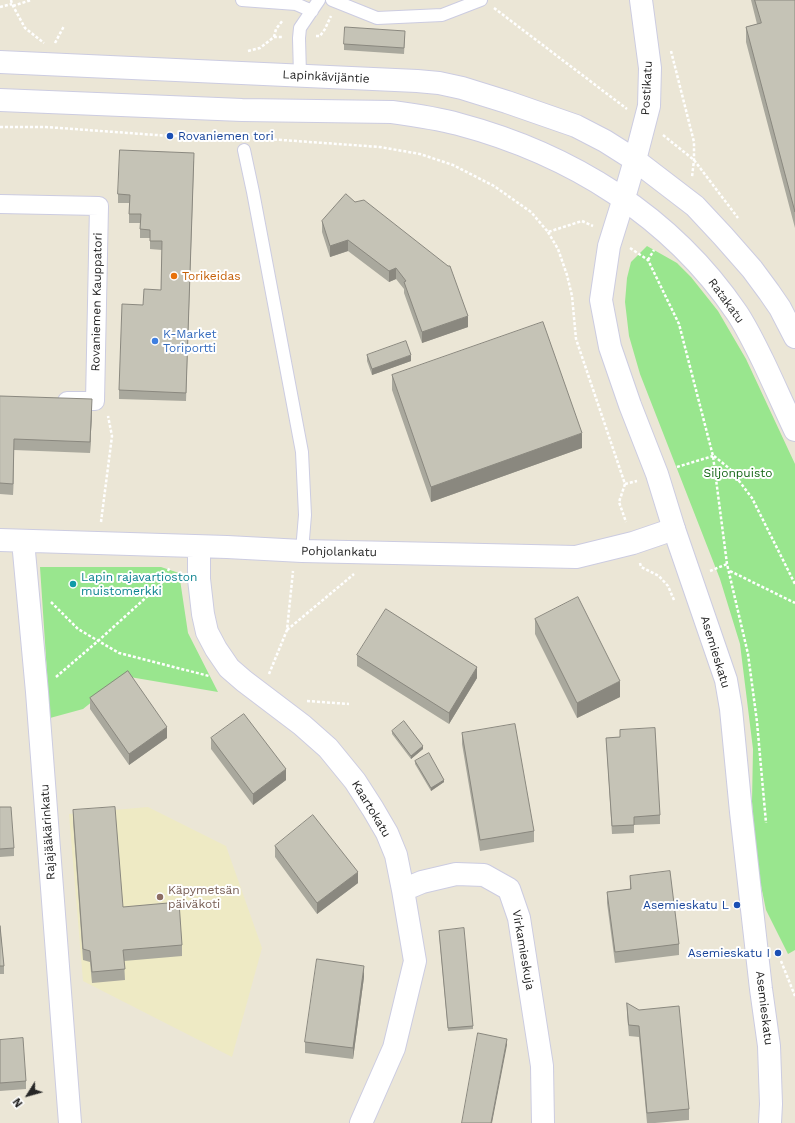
<!DOCTYPE html>
<meta charset="utf-8">
<style>
body{margin:0}
#map{position:relative;width:795px;height:1123px;overflow:hidden;background:#ebe6d6;font-family:"Work Sans",sans-serif}
canvas{display:block}
.north{position:absolute;left:8px;top:1075px;width:40px;height:40px;-webkit-text-stroke:3px #fff;paint-order:stroke;rotate:233deg;font-size:11px;font-weight:700;line-height:16px;text-align:center;color:#262626}
.north::after{content:'';display:block;margin:auto;width:14px;height:18px;background:#262626;clip-path:polygon(50% 0,100% 100%,50% 72%,0 100%)}
</style>
<div id="map">
<canvas width="795" height="1123"></canvas>
<div class="north">N</div>
</div>
<script>
const c = document.querySelector('canvas').getContext('2d');
c.lineJoin = 'round';
function fill(path, color) {
  c.fillStyle = color;
  c.fill(path, 'evenodd');
}
function stroke(path, color, width, dash) {
  c.strokeStyle = color;
  c.lineWidth = width;
  c.lineCap = dash ? 'butt' : 'round';
  c.setLineDash(dash || []);
  c.stroke(path);
}
function write(font, color, halo, rows, align = 'center') {
  c.font = font + ' "Work Sans",sans-serif';
  c.lineWidth = 4;
  c.setLineDash([]);
  c.textBaseline = 'middle';
  c.strokeStyle = halo;
  c.fillStyle = color;
  for (const [text, x, y, turn = 0] of rows) {
    c.save();
    c.translate(x, y);
    c.rotate((+turn || 0) * Math.PI / 180);
    c.textAlign = isNaN(turn) ? turn : align;
    if (halo) c.strokeText(text, 0, 0);
    c.fillText(text, 0, 0);
    c.restore();
  }
}
fill(new Path2D(`
 M148,807l78,39 36,102 -30,109 -149,-76 -14,-167z`), '#eeeac4');
fill(new Path2D(`
 M647,246l30,17 14,14 27,34 28,48 49,105v486l-7,4 -22,-44 -9,-44 -5,-64 1,-53 -13,-105 -20,-65 -80,-205 -11,-38 -4,-34 2,-24 4,-16z
 M40,567h121l18,6 9,60 30,59 -94,-16 -41,33 -33,9z`), '#99e68e');
const service = new Path2D(`
 M242,0l54,4 16,7
 M332,0l45,18 65,-3 39,-15
 M300,75l-1,-37 1,-10 19,-28
 M244,150l9,42 49,260 3,63 -3,36`);
const pedestrian = new Path2D(`
 M0,204l99,2 -4,195h-28`);
const minor = new Path2D(`
 M0,540l227,7 75,4 274,6 57,-14 41,-14
 M23,541l14,151 33,431
 M199,547v32l4,35 4,18 9,17 13,19 15,13 58,44 26,23 27,33 18,28 14,24 9,22 7,35 12,71 -21,87 -33,75
 M403,890l19,-8 34,-8 28,1 25,14 10,29 23,148 1,57`);
const tertiary = new Path2D(`
 M624,198l-15,48 -8,54 9,47 20,58 27,69 17,55 52,151 5,29 10,103 20,177 8,57 2,58 -1,19`);
const secondary = new Path2D(`
 M0,62l417,19 22,2 23,5 45,14 69,24 29,15 30,19 60,46 28,30 29,33 17,23 11,16 15,29
 M0,100l242,10 150,2c22,3 44,6 66,12 113,30 213,92 279,189 10,15 18,32 26,48 11,23 21,46 32,69
 M624,198l11,-38 14,-54 1,-38 -9,-68`);
stroke(service, '#cccce1', 14);
stroke(pedestrian, '#cccce1', 20);
stroke(minor, '#cccce1', 24);
stroke(tertiary, '#cccce1', 24);
stroke(secondary, '#cccce1', 24);
stroke(new Path2D(`
 M11,0l1,4 13,24 19,15
 M13,6l18,-6
 M0,7l12,-3
 M494,8l133,101
 M316,36h4l5,-7 6,-13
 M274,37l2,-8 7,-9
 M55,43l9,-17
 M248,51l12,-3 14,-11h9
 M671,51l23,91v18l-2,17
 M0,127h46l124,9 65,1
 M663,135l31,25 44,58
 M254,138l126,9 40,7 33,11 41,21 37,26 17,20 34,-11 11,5
 M548,232l10,17 9,26 5,21 4,43 49,145 -6,18 7,20
 M630,248l18,12 31,64 34,132 14,108 21,90 9,68 9,101
 M648,260l6,-10
 M714,456l16,13 22,29 43,86
 M677,467l36,-11
 M625,484l12,-3
 M101,522l11,-86 -4,-20
 M640,563l1,4 18,9 9,10 6,14
 M710,571l17,-7
 M730,571l65,32
 M51,602l27,27 41,24 90,23
 M287,630l67,-56
 M269,674l18,-44 6,-59
 M56,677l42,-36 63,-57 9,-17
 M307,701l42,3
 M781,961l14,35`), '#fff', 2.5, [3, 2]);
stroke(service, '#fff', 12);
stroke(pedestrian, '#fff', 18);
stroke(minor, '#fff', 22);
stroke(tertiary, '#fff', 22);
stroke(secondary, '#fff', 22);
fill(new Path2D(`
 M751,0h44v228l-49,-186v-15l11,-3z
 M405,36l-1,18 -60,-4v-6z
 M194,161l-8,240 -67,-2v-9l24,-85 18,-15 1,-40 -12,-1v-11h-10v-15h-11v-20h-11v-9z
 M346,194l122,133 -46,16 -18,-50v-4l-8,-10 -7,3 -41,-31 -18,6 -8,-25v-11z
 M367,355l44,6 -39,14 -5,-14z
 M392,375l190,73 -151,54 -39,-112z
 M0,396l92,14 -2,43 -76,-3 -1,45 -13,-1z
 M535,619l85,78 -43,21 -42,-84z
 M357,655l120,23 -28,46 -92,-58z
 M90,698l77,40 -38,27 -39,-56z
 M620,730l40,85v9l-26,1v8l-22,1 -6,-96 14,-1z
 M392,731l31,18 -12,10 -19,-25z
 M462,733l72,98v11l-54,9 -18,-107z
 M211,738l75,42 -33,25 -42,-56z
 M415,761l29,21 -13,9 -16,-27z
 M0,807l14,41v8l-14,1z
 M73,810l50,97 59,38v11l-58,5 1,19 -33,3 -2,-21 -7,-2 -10,-139z
 M275,846l83,37 -41,31 -42,-57z
 M630,876l49,68v11l-64,8 -8,-60v-11l23,-3z
 M0,926l4,40v8h-4z
 M439,934l34,92v3l-25,2z
 M364,977l-11,82 -48,-6v-11z
 M627,1003l62,106v11l-34,3h-8l-8,-86 -10,-1 -2,-22z
 M0,1040l26,41v8l-26,2z`), '#a9a89d');
fill(new Path2D(`
 M348,240v11l-18,6v-11z
 M396,268v11l-7,3v-11z
 M468,316v11l-46,16v-11z
 M411,355v6l-39,14v-6z
 M92,399v11l-2,43v-11z
 M582,433v15l-151,54v-15z
 M14,439v11l-1,45v-11z
 M477,667v11l-28,46v-11z
 M620,681v16l-43,21v-15z
 M167,727v11l-38,27v-11z
 M423,746v3l-12,10v-3z
 M286,769v11l-33,25v-11z
 M444,780v2l-13,9v-3z
 M358,872v11l-41,31v-11z
 M364,966v11l-11,82v-11z
 M507,1039v6l-15,78h-1z`), '#8a887f');
const building = new Path2D(`
 M755,0h40v212l-49,-185 15,-4z
 M345,27l60,4 -1,17 -60,-4z
 M120,150l74,3 -8,240 -67,-3 3,-86 21,1 1,-16 17,1 1,-49h-12v-11l-10,-1 1,-15h-12l1,-19 -12,-1z
 M346,194l9,8 9,-2 84,66h2l18,50 -46,16 -18,-50 2,-1 -10,-13 -7,3 -41,-31 -18,6 -8,-25z
 M543,322l39,111 -151,54 -39,-112z
 M406,341l5,14 -39,14 -5,-14z
 M0,396l92,3 -2,43 -76,-3 -1,45 -13,-1z
 M578,597l42,84 -43,22 -42,-84z
 M386,609l91,58 -28,46 -92,-58z
 M128,671l39,56 -38,27 -39,-56z
 M244,714l42,55 -33,25 -42,-56z
 M404,721l19,25 -12,10 -19,-25z
 M515,724l19,107 -54,9 -18,-107z
 M655,728l5,87 -26,2v8l-22,1 -6,-88 14,-1v-7z
 M429,753l15,27 -13,8 -16,-27z
 M0,807h11l3,41 -14,1z
 M115,807l8,100 56,-5 3,43 -59,5 2,19 -33,3 -2,-21 -7,-2 -10,-139z
 M313,815l45,57 -41,31 -42,-57z
 M670,871l9,73 -64,8 -8,-60 24,-3 -1,-13z
 M0,926l4,40h-4z
 M464,928l9,98 -25,2 -9,-97z
 M317,959l47,7 -11,82 -48,-6z
 M627,1003l12,7 40,-4 10,103 -42,4 -8,-87 -10,-1z
 M478,1033l29,6 -16,84h-29z
 M23,1038l3,43 -26,2v-43z`);
fill(building, '#c5c3b6');
stroke(building, '#8a887f', 1);
for (const [x, y, r, color] of [
 [170,136,4,"#1a4fb4"],
 [174,276,4,"#e8710a"],
 [155,341,4,"#3f7fe0"],
 [73,584,4,"#0f9aa8"],
 [160,897,4,"#8d6e63"],
 [737,905,4,"#1a4fb4"],
 [778,953,4,"#1a4fb4"]
]) {
  const dot = new Path2D();
  dot.arc(x, y, r, 0, 2 * Math.PI);
  c.fillStyle = color;
  c.fill(dot);
  stroke(dot, '#fff', 1.5);
}
write('12px', '#262626', '#fff', [
 ["Lapinkävijäntie",326,77,3],
 ["Postikatu",647,88,-87],
 ["Ratakatu",726,301,54],
 ["Rovaniemen Kauppatori",97,302,-89],
 ["Pohjolankatu",339,552,1],
 ["Asemieskatu",715,652,73],
 ["Kaartokatu",371,809,59],
 ["Rajajääkärinkatu",48,832,-94],
 ["Virkamieskuja",523,950,80],
 ["Asemieskatu",764,1008,83]
]);
write('12px', '#164399', '#fff', [
 ["Rovaniemen tori",178,136,"left"],
 ["Asemieskatu L",729,905],
 ["Asemieskatu I",770,953]
], 'right');
write('12px', '#c56008', '#fff', [
 ["Torikeidas",182,276]
], 'left');
write('12px', '#366cbe', '#fff', [
 ["K-Market",163,334],
 ["Toriportti",163,348]
], 'left');
write('12px', '#146615', '#fff', [
 ["Siljonpuisto",738,473]
]);
write('12px', '#0d838f', '#fff', [
 ["Lapin rajavartioston",81,577],
 ["muistomerkki",81,591]
], 'left');
write('12px', '#785e54', '#fff', [
 ["Käpymetsän",168,890],
 ["päiväkoti",168,904]
], 'left');
</script>
